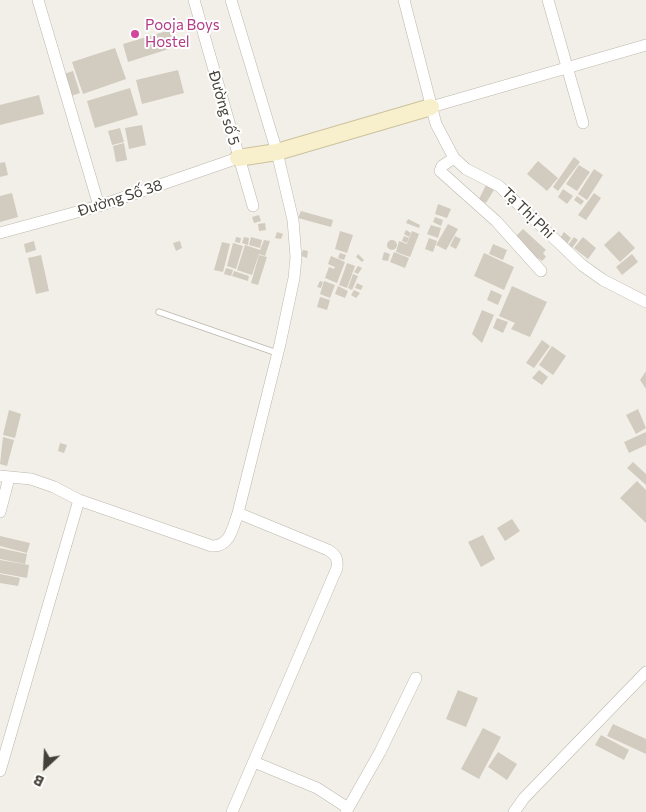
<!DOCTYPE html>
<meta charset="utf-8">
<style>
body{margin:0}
#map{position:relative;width:646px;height:812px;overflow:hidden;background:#f2efe8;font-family:Commissioner,sans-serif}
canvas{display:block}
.north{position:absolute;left:20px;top:742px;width:50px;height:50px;-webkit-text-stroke:4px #fff;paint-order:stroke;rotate:205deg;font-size:14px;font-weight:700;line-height:20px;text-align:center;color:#444037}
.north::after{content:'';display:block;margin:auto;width:18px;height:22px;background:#444037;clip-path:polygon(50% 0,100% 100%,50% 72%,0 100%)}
</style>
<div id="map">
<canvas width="646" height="812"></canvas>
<div class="north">B</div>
</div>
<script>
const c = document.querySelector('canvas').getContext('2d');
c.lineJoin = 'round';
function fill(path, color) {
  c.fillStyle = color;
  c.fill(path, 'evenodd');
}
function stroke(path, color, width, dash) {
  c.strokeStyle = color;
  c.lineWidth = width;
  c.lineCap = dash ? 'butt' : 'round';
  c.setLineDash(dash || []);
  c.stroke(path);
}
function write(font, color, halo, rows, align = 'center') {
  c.font = font + ' Commissioner,sans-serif';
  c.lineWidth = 4;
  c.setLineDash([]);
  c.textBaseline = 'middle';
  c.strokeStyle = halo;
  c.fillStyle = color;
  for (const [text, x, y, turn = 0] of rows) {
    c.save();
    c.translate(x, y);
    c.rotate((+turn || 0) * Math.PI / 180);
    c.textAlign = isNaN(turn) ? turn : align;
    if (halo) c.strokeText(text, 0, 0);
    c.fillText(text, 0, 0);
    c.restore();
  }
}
fill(new Path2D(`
 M170,30l5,17 -47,15 -5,-18z
 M115,48l11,31 -43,15 -11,-32z
 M178,70l6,23 -42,11 -6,-24z
 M73,71l7,22 -9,3 -7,-22z
 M130,88l8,27 -43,13 -8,-27z
 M39,95l5,19 -44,11v-20z
 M142,125l4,20 -17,4 -4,-21z
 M120,128l4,14 -12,3 -4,-14z
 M124,143l3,17 -11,2 -3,-16z
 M574,157l6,5 -22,29 -5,-4z
 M538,161l20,17 -11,13 -20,-17z
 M5,162l3,13 -8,2v-14z
 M579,165l11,7 -13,19 -11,-7z
 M594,169l9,6 -16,25 -9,-6z
 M486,185l8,5 -8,13 -7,-4z
 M563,189l10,7 -6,8 -9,-7z
 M12,193l6,24 -18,5v-26z
 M594,193l7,5 -15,22 -8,-5z
 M577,196l7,5 -3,4 -7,-5z
 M438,204l13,5 -4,9 -12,-4z
 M301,211l32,9 -2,7 -33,-9z
 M259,215l2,6 -7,2 -2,-6z
 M435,217l8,3 -2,6 -8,-4z
 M408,219l12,6 -1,3 -13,-5z
 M265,223l1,7 -7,1 -1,-7z
 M448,224l10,5 -12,21 -10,-5z
 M431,225l10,3 -3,10 -11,-4z
 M523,229l23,21 -3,3 3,4 -4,4 -4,-3 -1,1 -23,-21z
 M406,230l5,3 -2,4 -5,-3z
 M340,231l13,4 -6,18 -12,-4z
 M412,231l7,3 -9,23 -14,-5 3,-11 8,3z
 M619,231l16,17 -15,14 -16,-17z
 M277,232l6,2 -2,5 -6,-1z
 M564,232l7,6 -4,6 -7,-6z
 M404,236l5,2 -2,5 -5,-2z
 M455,236l6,3 -5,10 -6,-3z
 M236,237l5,1 -1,5 -5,-1z
 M244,237l5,1 -1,7 -6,-2z
 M251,237l11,3 -2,8 -11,-3z
 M574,237l4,3 -6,8 -4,-3z
 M583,237l13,11 -8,11 -14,-11z
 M429,238l8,3 -4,11 -8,-3z
 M387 245a5 5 0 1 1 10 0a5 5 0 1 1-10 0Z
 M264,240l6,1 -5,15 -6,-2 -7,21 -15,-5 8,-25 15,5z
 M34,241l2,9 -10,3 -2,-9z
 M180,241l2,7 -6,3 -3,-8z
 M222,242l8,2 -7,28 -9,-2z
 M233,243l10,3 -7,23 -9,-3z
 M493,244l14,6 -4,10 -14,-6z
 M303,250l5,1 -1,7 -6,-2z
 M384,252l6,2 -2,7 -6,-1z
 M394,252l15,6 -4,10 -15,-6z
 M340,253l6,2 -2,5 -6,-2z
 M484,253l30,14 -10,23 -30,-14z
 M358,254l6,6 -2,2 -6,-5z
 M632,254l6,8 -16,13 -6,-8z
 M41,255l8,36 -13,3 -8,-36z
 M259,255l8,2 -9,28 -7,-2z
 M331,256l14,6 -8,21 -12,-5 4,-11 5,2 1,-2 -7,-3z
 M347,263l8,3 -8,22 -8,-3z
 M358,266l4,2 -4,6 -4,-2z
 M226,268l7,2 -2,6 -7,-2z
 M234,271l15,5 -1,5 -16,-5z
 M353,274l5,2 -6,14 -4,-2z
 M320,281l3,1 -2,6 -4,-1z
 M324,281l11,4 -5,13 -10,-4z
 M357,283l6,3 -2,4 -6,-2z
 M338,286l10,5 -3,7 -10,-4z
 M512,286l35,16 -17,35 -19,-8 4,-6 -16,-7z
 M354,290l6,3 -4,5 -5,-3z
 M491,290l11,5 -4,10 -11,-5z
 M320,297l10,3 -3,10 -10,-3z
 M482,310l12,5 -12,28 -10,-9z
 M497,318l11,4 -5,11 -10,-5z
 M542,340l8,6 -16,22 -8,-5z
 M552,346l14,10 -13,19 -14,-10z
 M539,370l9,7 -6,8 -10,-7z
 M646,371v18l-6,-9z
 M638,409l8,19 -10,6 -10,-19z
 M9,410l12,4 -6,24 -12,-3z
 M646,432v13l-17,8 -5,-11z
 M3,437l11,3 -7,26 -7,-2z
 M60,443l7,2 -3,8 -6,-2z
 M633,462l13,12v11l-19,-17z
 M637,481l9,9v33l-26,-25z
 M512,519l8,12 -15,10 -8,-13z
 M483,535l12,24 -14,8 -13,-25z
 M0,536l30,7 -3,10 -27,-7z
 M0,548l27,6 -2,10 -25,-5z
 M0,560l29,5 -2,13 -27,-5z
 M0,574l20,4 -2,8 -18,-3z
 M458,690l20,8 -12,29 -20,-8z
 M613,724l33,15v15l-39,-18z
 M483,728l18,9 -22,42 -18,-10z
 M601,735l28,15 -5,10 -29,-15z
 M498,752l19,12 -10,16 -19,-13z`), '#d2cbbf');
const lane = new Path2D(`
 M159,312l118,41`);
const street = new Path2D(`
 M38,0l61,206
 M194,0l59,206
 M231,0l46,152 16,68 3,37 -2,21 -14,66 -42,169 90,37c8,5 10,8 9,18l-105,244
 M404,0l32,124 18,34 12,11 33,17 83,79 21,15 43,22
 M548,0l35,123
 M431,107l215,-62
 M454,158l-12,8 -2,5 56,50 45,50
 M0,233l99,-27 139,-48
 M0,476l31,3 23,8 25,13 133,46c18,1 21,-19 26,-33
 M0,512l9,-34
 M254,762l63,26 31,20
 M0,771l79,-271
 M346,812l34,-60 36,-74
 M514,812l10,-14 122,-126`);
const secondary = new Path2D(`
 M238,158l39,-6 154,-45`);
stroke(lane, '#bcb7ac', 7);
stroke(street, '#bcb7ac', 12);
stroke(secondary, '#ccc29d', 18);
stroke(lane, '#fff', 5.5);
stroke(street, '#fff', 11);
stroke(secondary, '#f8efcc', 16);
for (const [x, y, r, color] of [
 [135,34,5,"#d1479c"]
]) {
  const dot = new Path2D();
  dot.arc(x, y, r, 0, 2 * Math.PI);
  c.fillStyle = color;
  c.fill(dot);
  stroke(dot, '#fff', 2);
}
write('15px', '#b23c85', '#fff', [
 ["Pooja Boys",145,25],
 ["Hostel",145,42]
], 'left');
write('15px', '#444037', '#fff', [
 ["Đường số 5",224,108,74],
 ["Đường Số 38",120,198,-18],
 ["Tạ Thị Phi",528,213,44]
]);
</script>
